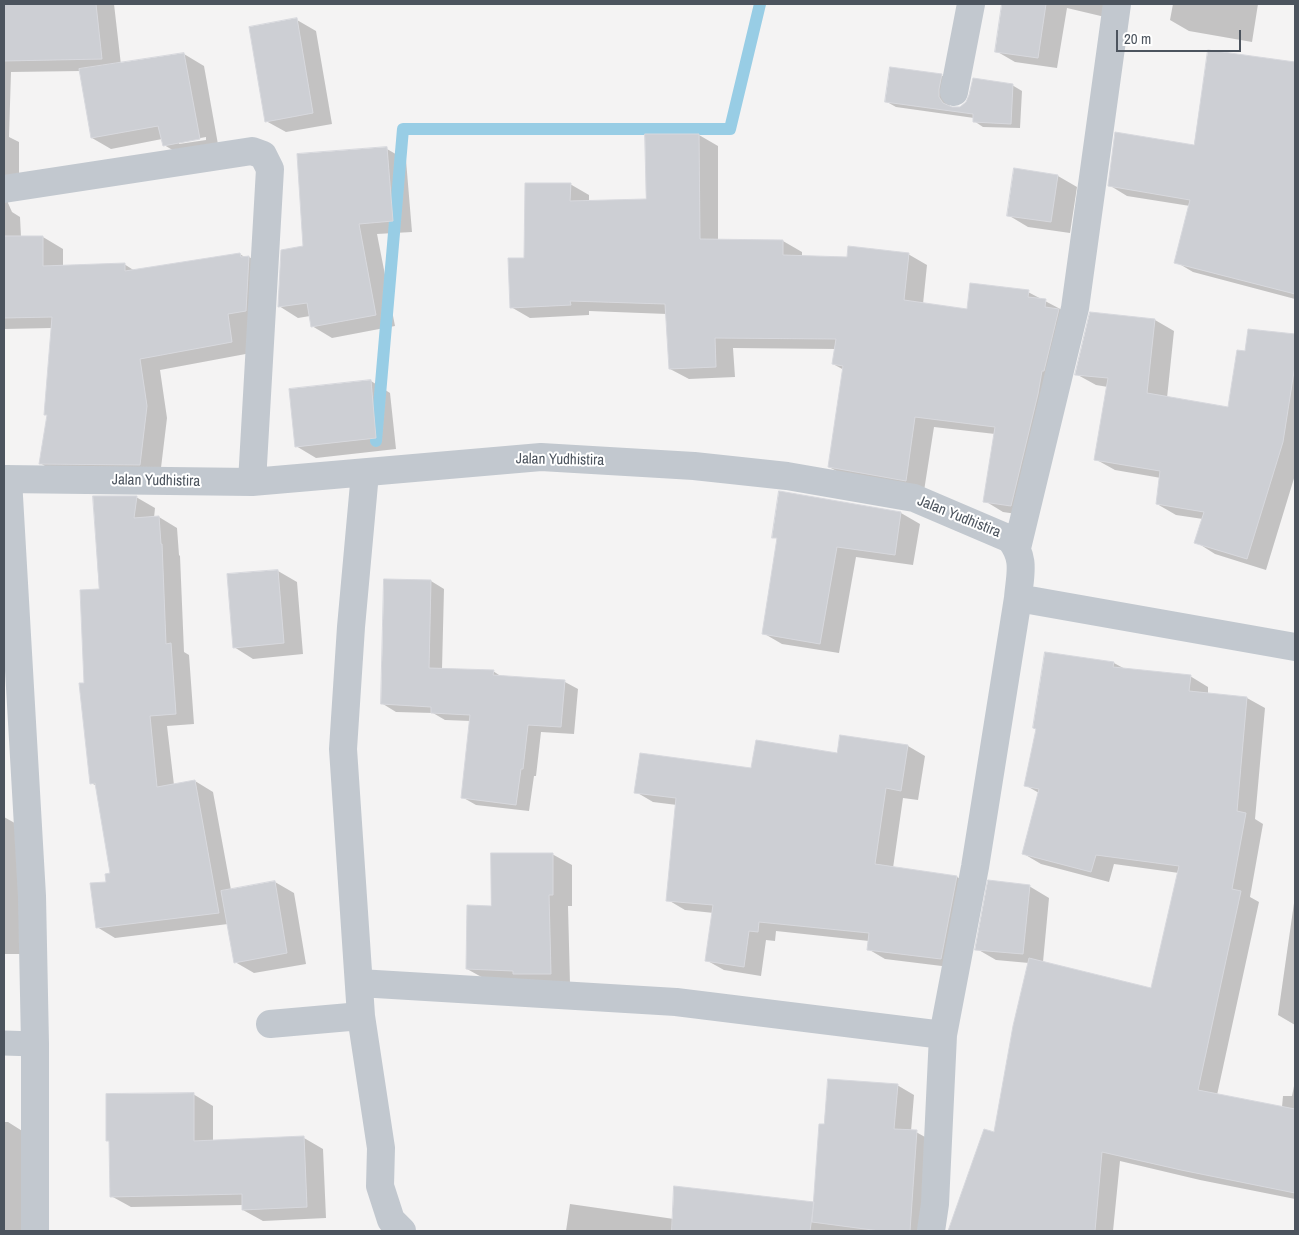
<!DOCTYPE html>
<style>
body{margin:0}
#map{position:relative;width:1299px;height:1235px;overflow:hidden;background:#f4f3f3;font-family:"Archivo Narrow",sans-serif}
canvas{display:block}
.frame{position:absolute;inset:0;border:5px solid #4c545e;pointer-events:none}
.scale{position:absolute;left:1116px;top:30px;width:125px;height:22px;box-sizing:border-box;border:2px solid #4c545e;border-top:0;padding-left:6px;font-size:15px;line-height:18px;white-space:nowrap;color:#4c545e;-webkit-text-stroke:4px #fff;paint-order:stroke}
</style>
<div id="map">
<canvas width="1299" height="1235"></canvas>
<div class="frame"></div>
<div class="scale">20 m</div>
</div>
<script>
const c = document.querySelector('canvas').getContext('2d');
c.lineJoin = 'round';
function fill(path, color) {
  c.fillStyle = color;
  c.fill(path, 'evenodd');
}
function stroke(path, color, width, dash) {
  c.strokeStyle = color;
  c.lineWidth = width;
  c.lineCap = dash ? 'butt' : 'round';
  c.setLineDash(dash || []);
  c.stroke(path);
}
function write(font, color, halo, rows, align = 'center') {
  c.font = font + ' "Archivo Narrow",sans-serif';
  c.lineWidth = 4;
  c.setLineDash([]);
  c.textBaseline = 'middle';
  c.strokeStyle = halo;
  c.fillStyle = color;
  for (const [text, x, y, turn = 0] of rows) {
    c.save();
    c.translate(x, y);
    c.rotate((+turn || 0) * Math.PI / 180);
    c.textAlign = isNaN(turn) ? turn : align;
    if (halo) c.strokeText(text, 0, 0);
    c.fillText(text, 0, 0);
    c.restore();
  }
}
fill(new Path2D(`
 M4,4h110l7,61 63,-11 20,12 15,84 -36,6 -19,-11 -2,-6 -51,10 -19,-11 -11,-67 -70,1 -2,65 10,5v43l-10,9 -1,9 4,9 8,5 1,20h22l20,12v17l61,-2 11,7 105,-17 6,4 3,-1 20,11 -18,85 -91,17 7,48 -7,58 -100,-1 -20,-12 8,-47 -2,-2 6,-86 -48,1zM206,137v3l-27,4v-2z
 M1003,4h105l-3,13 -38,-9 -10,60 -42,-6 -19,-11z
 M1173,4h85l-6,38 -63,-11 -19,-11z
 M297,20l19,11 16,93 -46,8 -20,-11z
 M1295,59v240l-102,-27 -17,-10 14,-56 -63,-10 -18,-11 86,-39 99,-83z
 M941,75l10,6 -3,22 4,6 8,-1 52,-23 10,6 -2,37 -37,-1 -9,-6v-3l-78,-11 -9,-5z
 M699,135l19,11v94l65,1 19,11v5l46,1 60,-4 19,11 -4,39 46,6 59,-18 36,19 -34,205 -27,-4 -18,-11 10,-67 -61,-7 -10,64 -76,-14 -19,-10 15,-97 -11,-6 3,-15 -103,-1 2,29 -46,2 -19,-10 -3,-55 -78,-3v4l-59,3 -19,-11 15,-48 44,-75 19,11v7l58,-2 -1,-64z
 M387,149l19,11 6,72 -35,2 18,92 -63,12 -20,-12 -2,-10 -12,2 -19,-12 25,-59z
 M1058,176l19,11 -7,46 -42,-6 -20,-12z
 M1155,320l19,11 -7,67 62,10 17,-55 3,-23 46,5v140l-29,95 -51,-16 -19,-12 7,-23 -27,-4 -19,-11 4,-26 -46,-8 -20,-11 13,-72 -12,-2 -20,-11z
 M371,381l19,12 6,56 -80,9 -20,-12z
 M780,492l121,21 19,11 -7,41 -57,-8 -17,96 -57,-9 -19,-11 15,-94 -4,-2z
 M136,497l19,11 -1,10 5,-1 18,11 2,27 1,1 4,96 5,3 5,69 -27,2 7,59 21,-4 18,11 18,98 44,-8 19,11 12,71 -52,9 -19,-11 -7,-38 -113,14 -18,-11 10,-44 4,-9 -14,-88 -6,-3 -6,-99 16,-94z
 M278,571l19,11 6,72 -50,5 -19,-12z
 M431,581l13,8 -2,80 51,2 9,6 63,5 13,7 -4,45 -33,-2 -5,44h-2l-5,35 -53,-6 -14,-8 9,-76 -26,-1 -12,-7 -37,-1 -13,-8z
 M1114,663l11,6 65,7 18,11v7l39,4 18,10 -10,111 8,5 -13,73 9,5 -42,193 65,12 1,-11h9l3,-15v118l-95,-19 -80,-19 -7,70h-164l35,-100 11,3 34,-171 -33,-3 -19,-11 52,-63 20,12 -6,64 109,27 27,-116 -65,-9 -5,18 -68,-18 -17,-10 15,-61 -14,-8z
 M841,736l67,10 17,10 -7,44 -15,-2 -10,70 64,9 17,10 -16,81 -73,-9 -17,-10 1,-8 -93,-10 -1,10 -9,-1 -5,36 -37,-6 -18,-10 8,-47 -29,-3 -17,-10 9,-95 -24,-3 -17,-10 116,-23 86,-14z
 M4,817l16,9 3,128h-19z
 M552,854l20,11v41h-4l2,78 -83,-4 -20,-11 26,-62z
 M1294,903h1v122l-17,-10z
 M897,1085l17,10 -3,36 5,1 18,10 -7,89h-361l4,-27 104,15 141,-16 10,-77z
 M193,1094l20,12v36l91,-4 19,11 3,69 -63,3 -20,-11v-5l-112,2 -20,-11 -1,-54 -3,-2z
 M4,1122h4l19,12 12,97h-35z
 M1175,1230l26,1h-26z`), '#0003');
stroke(new Path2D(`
 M376,441l27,-312h327l30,-125`), '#98cde5', 12);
const building = new Path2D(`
 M4,4h92l6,55 -98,2z
 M1002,4h44l-8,54 -43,-6z
 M297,18l16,95 -48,9 -16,-95z
 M1208,50l87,12v232l-121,-31 16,-63 -82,-14 7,-54 79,13z
 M184,53l16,86 -37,7 -5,-20 -67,12 -12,-69z
 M890,67l52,7 -3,15v8l4,6 9,4h8l6,-5 3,-7 4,-17 40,6 -2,40 -38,-2v-8l-88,-12z
 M645,134h54l1,105 83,1v15l64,2 1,-11 61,7 -5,47 63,9 3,-26 59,7 -1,7 18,2 -1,8 14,2 -15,62h-2l-4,23 -27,112 -28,-4 12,-75 -80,-10 -9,64 -78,-14 15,-101 -11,-2 4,-25 -121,-1 1,29 -47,2 -4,-65 -95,-3 1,4 -61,3 -2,-50h16l1,-75h46l-1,18 76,-2z
 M387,147l6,74 -34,3 17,91 -65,12 -4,-24 -29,4 3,-57 22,-4 -6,-92z
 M1014,168l44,7 -7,47 -44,-6z
 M4,236h39v30l82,-3v8l115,-18 1,4 8,-1 -3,55 -18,3 4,28 -92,17 7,47 -7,59 -101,-1 8,-49h-3l8,-98 -48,1z
 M1090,312l65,7 -8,74 81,14 9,-57 8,1 3,-22 47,5v31l-12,77 -36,117 -53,-16 10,-31 -48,-8 4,-33 -66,-11 14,-82 -33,-3z
 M371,380l5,58 -81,9 -6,-58z
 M779,491l122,21 -6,43 -58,-8 -17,97 -58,-10 15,-96h-5z
 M93,496h44l-3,22 25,-2 2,28h1l4,100 5,-1 5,71 -26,2 7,71 38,-7 24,133 -123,15 -6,-45 16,-1 -1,-8 5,-1 -15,-90 -5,1 -11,-101h5l-4,-93 19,-1z
 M278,570l6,73 -51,5 -6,-74z
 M384,579l47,1 -2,88 65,2 -1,5 72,5 -4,47 -33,-2 -5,44h-2l-5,36 -55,-7 9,-83 -39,-2v-6l-50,-3z
 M1045,652l69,10 -1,5 78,8 -2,16 58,6 -10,114 9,2 -14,76 9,2 -43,199 97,19v84l-114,-23 -79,-18 -7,79h-147l36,-102 10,3 19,-106 16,-68 122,30 28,-122 -83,-11 -5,17 -69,-18 17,-65 -15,-3 12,-57 -3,-1z
 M840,735l68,10 -7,46 -15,-3 -11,76 82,12 -16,83 -74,-9 2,-17 -110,-11 -1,10 -9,-1 -5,36 -39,-6 8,-56 -47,-4 10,-103 -42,-5 6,-40 111,15 5,-28 81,13z
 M491,853h62v42h-4l2,79h-38v-3l-47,-2 1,-64 24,1z
 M988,880l42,5 -7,69 -48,-4z
 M275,881l12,72 -53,10 -13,-72z
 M828,1079l70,5 -4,45 23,1 -7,101h-30l-68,-9 7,-98h5z
 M194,1093v48l110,-5 3,71 -65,3v-16l-132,3 -1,-56h-3v-47z
 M674,1186l140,16 -4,29h-138z`);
fill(building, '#cdcfd4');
stroke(building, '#d7d8dd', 1);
stroke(new Path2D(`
 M4,1043l31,1`), '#c2c8cf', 25);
stroke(new Path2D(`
 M954,92l17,-88
 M4,189l248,-38 11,4 7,14 -18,313
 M365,473l-14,154 -8,122 18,267 20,132 -1,38 11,34 11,11
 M4,479l248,3 289,-25 153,9 93,10 127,22 96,41c16,20 10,35 8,59l-43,269 -32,168 -8,169 -4,27
 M8,479l24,417 3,148v187
 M1017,548l58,-240 42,-304
 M1018,598l277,49
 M359,983l317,19 267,33
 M270,1024l91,-8`), '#c2c8cf', 28);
write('15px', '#4c545e', '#fff', [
 ["Jalan Yudhistira",560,460,1],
 ["Jalan Yudhistira",156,481,1],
 ["Jalan Yudhistira",959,517,22]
]);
</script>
